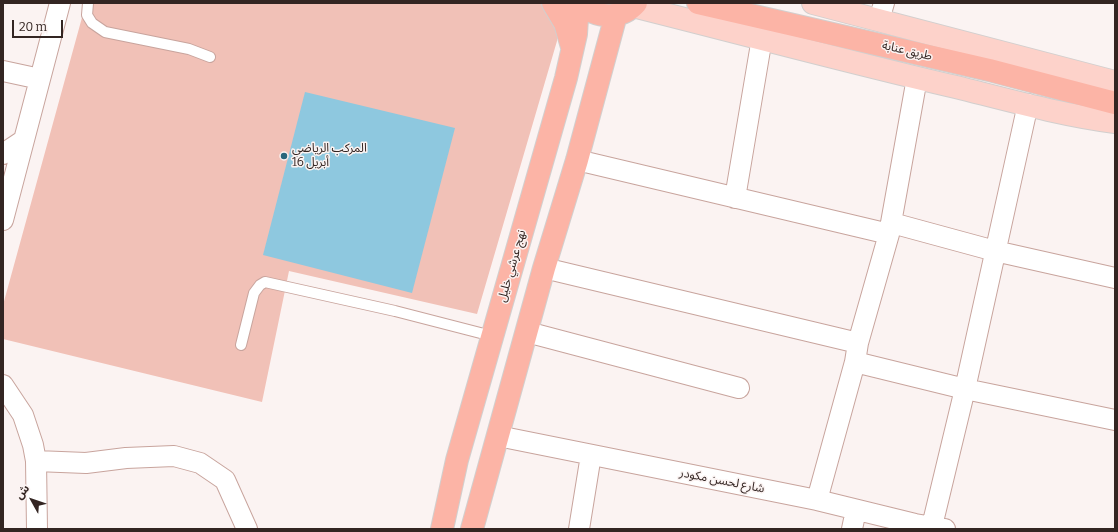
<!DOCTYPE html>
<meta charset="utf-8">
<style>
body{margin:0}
#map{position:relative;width:1118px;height:532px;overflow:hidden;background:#fbf3f2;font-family:Bitter,"Noto Sans Arabic",serif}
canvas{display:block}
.frame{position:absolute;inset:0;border:4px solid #332522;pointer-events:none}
.north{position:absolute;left:12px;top:480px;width:40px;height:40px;-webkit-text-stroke:3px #fbf3f2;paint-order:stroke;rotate:310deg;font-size:11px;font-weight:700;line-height:16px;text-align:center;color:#332522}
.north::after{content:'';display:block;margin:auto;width:14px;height:18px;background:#332522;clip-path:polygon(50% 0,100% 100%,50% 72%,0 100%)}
.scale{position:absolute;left:12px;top:20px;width:51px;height:18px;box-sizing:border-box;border:2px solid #332522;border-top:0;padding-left:5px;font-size:12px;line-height:14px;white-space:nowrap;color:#332522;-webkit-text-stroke:3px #fbf3f2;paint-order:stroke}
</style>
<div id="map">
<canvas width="1118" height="532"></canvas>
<div class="frame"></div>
<div class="north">ش</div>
<div class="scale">20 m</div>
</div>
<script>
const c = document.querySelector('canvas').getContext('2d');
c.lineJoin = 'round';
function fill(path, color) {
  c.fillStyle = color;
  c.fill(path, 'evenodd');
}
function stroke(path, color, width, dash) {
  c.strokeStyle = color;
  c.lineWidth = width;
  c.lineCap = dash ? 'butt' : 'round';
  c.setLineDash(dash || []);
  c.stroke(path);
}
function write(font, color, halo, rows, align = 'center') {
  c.font = font + ' Bitter,"Noto Sans Arabic",serif';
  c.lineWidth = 3;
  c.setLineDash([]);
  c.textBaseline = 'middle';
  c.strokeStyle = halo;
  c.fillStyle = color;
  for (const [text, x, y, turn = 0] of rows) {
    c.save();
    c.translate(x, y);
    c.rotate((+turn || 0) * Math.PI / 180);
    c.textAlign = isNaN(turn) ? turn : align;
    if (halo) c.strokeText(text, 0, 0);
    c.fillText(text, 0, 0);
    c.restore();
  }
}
fill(new Path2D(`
 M86,3h460l11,20v18l-80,273 -188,-43 -27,131 -259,-63v-34z`), '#f1c1b7');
fill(new Path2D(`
 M305,92l150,36 -43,165 -149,-38z`), '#8ec8df');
const lane = new Path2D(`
 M88,3l-1,12 5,8 13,9 84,17 21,8
 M241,345l13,-52 6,-8 5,-3 130,29 97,25`);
const street = new Path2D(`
 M879,20l5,-17
 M3,71l37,8
 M3,154l21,-14
 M577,160l312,74
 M735,198l27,-160
 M3,220l57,-217
 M892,223l103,28 120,27
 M544,268l314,75
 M527,332l212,56
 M855,362l110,27 150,31
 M3,385l20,30 10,30 3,16 1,68
 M498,436l319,64 98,24 30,5
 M36,461l50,2 40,-5 48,-2 26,7 25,17 22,49
 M817,500l38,-138 3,-19 31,-109 28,-156
 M932,526l33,-137 63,-285
 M579,529l12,-74
 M852,529l4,-19`);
const primary = new Path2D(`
 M813,3l302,79
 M633,6c108,27 215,56 323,81 52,13 105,28 159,35`);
const highway = new Path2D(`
 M553,3l12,20 7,24
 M580,3c16,16 41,17 56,0
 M698,3l291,67 126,33
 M442,529l15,-69 109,-382 10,-44 2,-31
 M472,529l72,-261 33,-108 39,-145`);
stroke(lane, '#c8a49d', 12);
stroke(street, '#c8a49d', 22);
stroke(primary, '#d2cfce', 24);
stroke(highway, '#d2cfce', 24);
stroke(lane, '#fff', 10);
stroke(street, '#fff', 20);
stroke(primary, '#fdd2ca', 22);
stroke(highway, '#fcb4a6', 22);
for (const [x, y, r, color] of [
 [284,156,4,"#28667c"]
]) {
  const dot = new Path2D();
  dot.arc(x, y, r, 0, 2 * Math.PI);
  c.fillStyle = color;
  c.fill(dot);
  stroke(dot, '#fbf3f2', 1.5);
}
write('12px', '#332522', '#fbf3f2', [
 ["طريق عنابة",907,51,13],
 ["نهج عرشي خليل",512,266,-74],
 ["شارع لحسن مكودر",722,481,11]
]);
write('12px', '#332522', '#fbf3f2', [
 ["المركب الرياضي",292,149],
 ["16 أبريل",292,163]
], 'left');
</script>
